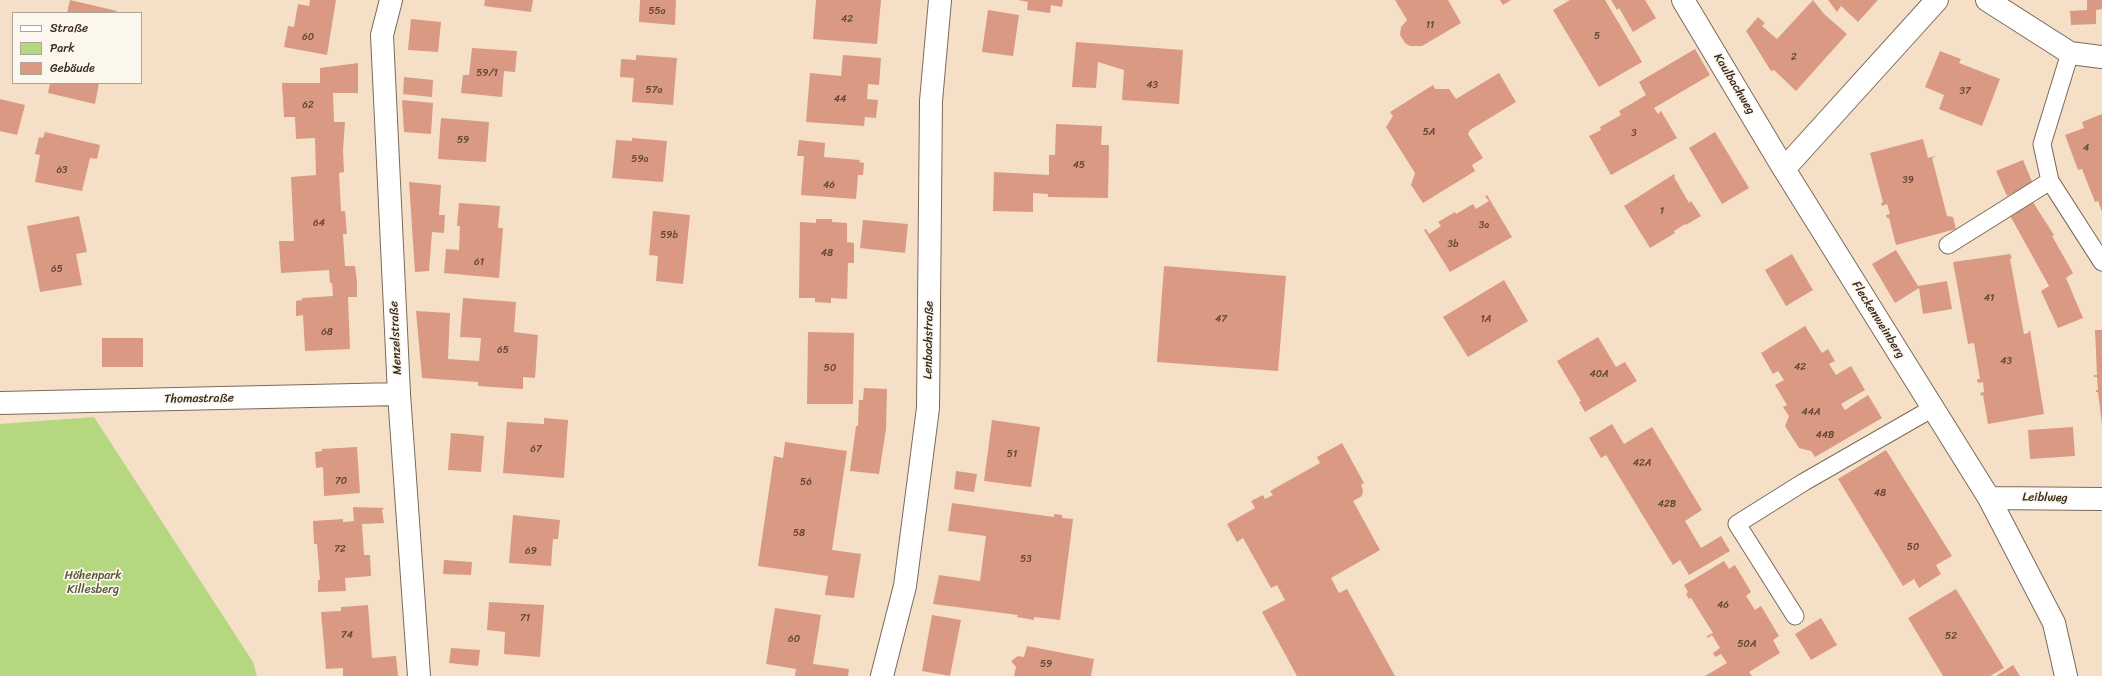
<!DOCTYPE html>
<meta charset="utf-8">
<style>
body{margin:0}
#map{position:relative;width:2102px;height:676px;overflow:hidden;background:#f5e0c7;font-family:Sriracha,sans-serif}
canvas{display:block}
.legend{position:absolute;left:12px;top:12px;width:130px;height:72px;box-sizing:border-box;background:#fbf7ec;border:1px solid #aea59a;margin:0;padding:5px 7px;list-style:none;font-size:12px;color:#3b2a1e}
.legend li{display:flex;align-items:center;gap:8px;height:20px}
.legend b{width:20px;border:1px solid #aea59a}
</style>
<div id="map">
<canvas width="2102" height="676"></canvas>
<ul class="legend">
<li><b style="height:5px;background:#fff"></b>Straße</li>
<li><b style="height:11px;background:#b5d780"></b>Park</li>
<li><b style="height:11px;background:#d99983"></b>Gebäude</li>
</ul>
</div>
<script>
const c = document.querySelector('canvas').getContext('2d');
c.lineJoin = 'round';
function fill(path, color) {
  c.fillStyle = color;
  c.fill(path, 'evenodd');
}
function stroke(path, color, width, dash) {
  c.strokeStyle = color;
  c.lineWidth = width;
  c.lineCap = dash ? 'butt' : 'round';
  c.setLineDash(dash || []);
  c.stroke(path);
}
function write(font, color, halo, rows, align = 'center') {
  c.font = font + ' Sriracha,sans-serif';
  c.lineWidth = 3.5;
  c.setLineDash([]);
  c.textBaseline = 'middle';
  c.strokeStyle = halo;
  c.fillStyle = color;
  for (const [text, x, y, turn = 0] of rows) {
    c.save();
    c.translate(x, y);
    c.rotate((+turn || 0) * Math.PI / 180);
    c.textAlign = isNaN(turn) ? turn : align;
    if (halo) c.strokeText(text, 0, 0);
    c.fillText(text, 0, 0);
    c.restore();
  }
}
fill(new Path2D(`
 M94,417l159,245 4,14h-257v-252z`), '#b5d780');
fill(new Path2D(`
 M70,0l47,11 -1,2h-49z
 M310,0h26l-9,55 -43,-8 4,-21 6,1 4,-23 11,2z
 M485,0h48l-2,12 -47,-6z
 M640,0h36l-1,25 -36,-3z
 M816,0h65l-4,44 -64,-5z
 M1018,0h45l-1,7 -11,-2 -1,8 -23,-3 1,-8z
 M1395,0h53l13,23 -39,23h-12l-5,-3 -5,-8 1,-8 6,-7z
 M1500,0h11l-8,5z
 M1570,0h35l37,62 -43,25 -46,-77z
 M1611,0h34l11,18 -23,14 -14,-24 -2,2z
 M1813,0l11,14 23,20 -51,57 -22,-21 -3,1 -25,-40 12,-14 7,6 -3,3 15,13z
 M1828,0h50l-20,22 -17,-16 -4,6z
 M2087,0h15v9l-6,1v14l-25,1 -1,-14 17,-1z
 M988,10l31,5 -6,41 -31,-4z
 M411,19l30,3 -3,30 -30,-2z
 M1076,42l107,8 -4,54 -57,-4 2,-30 -26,-8 -2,26 -24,-1z
 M472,48l45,3 -2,21 -11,-1 -2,26 -41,-4 2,-18h6z
 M1695,49l15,26 -56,33 4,6 3,-3 16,27 -66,37 -22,-39 12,-6 -1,-3 21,-12 -2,-4 27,-16 -7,-13z
 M1940,51l21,8 -2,4 41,16 -18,47 -43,-17 5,-14 -19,-8z
 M636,55l41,3 -4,47 -41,-3 2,-24 -14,-1 1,-18 15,1z
 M843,55l38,3 -2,27 -11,-1 -1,15 11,1 -2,18 -11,-1 -1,9 -58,-4 4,-49 31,3z
 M358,63v30h-25l1,29h11l-2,28 1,22 -5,1 2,38h4l2,23h-4l2,32h10l2,16v15h-9l2,52 -45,2 -2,-36 -7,1v-15l6,-1v-2l31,-2 -1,-13h-2l-1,-13 -48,3 -2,-32h15l-3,-64 25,-2 -1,-37 -19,1 -1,-22h-11l-2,-34h38v-15z
 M1499,73l17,29 -46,28 -2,4 15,24 -11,7 3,6 -52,32 -12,-18 4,-12 -29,-46 7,-11 -3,-4 43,-27 2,4h14l7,10z
 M404,77l29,3 -1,17 -29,-3z
 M50,83h49l-4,21 -47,-11z
 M0,99l25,6 -8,30 -17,-4z
 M402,100l31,3 -2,31 -27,-2z
 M2102,114v98l-4,-11 -3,1 -13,-33 -4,1 -13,-35 19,-7 -2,-6z
 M441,118l48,4 -3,40 -48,-3z
 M1056,124l46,2 -1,19h8l-1,53 -60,-1v-3l-15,-1v19l-40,-1 1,-39 55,3v-20h6z
 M45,132l55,13 -3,14 -7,-1 -8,33 -47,-9 5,-27 -5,-1 4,-17 4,1z
 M1715,132l34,56 -27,16 -33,-56z
 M632,138l35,3 -4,41 -51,-4 4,-38 16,1z
 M1923,139l5,19 7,-2v1l-3,1 15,58 6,1 3,12 -60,16 -7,-27h-2l-1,-3 4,-1 -3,-10 -5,2 -1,-3 2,-1 -13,-49z
 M799,140l26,3 -1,14 36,3 -1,2 5,1 -1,12h-5l-2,24 -55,-4 3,-39h-7z
 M2023,160l10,24 -26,12 -11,-25z
 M1674,174l1,2 -1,1 15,26 2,-2 10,15 -15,9 -1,-1 -11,7 1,2 -25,15 -26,-42z
 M409,182l32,3 -2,30h6l-1,18 -12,-1 -3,39 -14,1z
 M1487,195l25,42 -62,35 -26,-42 2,-1 3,5 12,-8 -3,-4 17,-10 1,2 17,-10 3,5 13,-8 -4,-5z
 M2031,199l23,36 -2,1 21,37 -7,5 17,40 -25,10 -17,-37 8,-5 -41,-74z
 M459,203l41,3 -2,22h5l-4,50 -55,-5 2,-24 13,1 1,-24h-3z
 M653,211l37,4 -7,69 -27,-3 2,-25 -9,-1z
 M79,216l8,36 -11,2 6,31 -42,7 -13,-66z
 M816,219h16v3l15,1v19l7,1v20h-6l-1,36 -16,-1v5l-16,-1v-4h-16l1,-76 16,1z
 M863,220l45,4 -3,29 -45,-5z
 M1896,250l22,36 29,-5 5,28 -29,5 -4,-26 -24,15 -23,-39z
 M1792,254l21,36 -27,16 -21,-36z
 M2010,254l2,4 -2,1 14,75 4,-1 2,-3 14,84 -56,10 -5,-29 -2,1 -1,-3 4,-1 -1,-10 -5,1 -1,-4h3l-6,-36 -6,1 -15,-82z
 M1164,266l122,10 -8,95 -121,-9z
 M1504,280l24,41 -60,36 -25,-40z
 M463,298l53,4 -2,30 24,3 -3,43 -12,-1v12l-45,-3v-4l-56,-4 -6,-67 34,2 -2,46 31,2 2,-23 -21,-1z
 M1805,326l17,27 6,-4 7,12 -6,3 7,11 15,-9 14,24 -24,14 4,6 23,-15 14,23 -67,39 -4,-6 -12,-3 -14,-22 4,-10 -6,-9 4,-2 -12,-20 9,-5 -6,-9 -5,3 -12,-21z
 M2095,330h7v95l-4,-33h-2v-2h2l-1,-13h-3v-2h3z
 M808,332l46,1 -1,71h-46z
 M1598,337l18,30 9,-5 12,19 -52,31 -6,-10 2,-1 -24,-40z
 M102,338h41v29h-41z
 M864,388l23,1 -1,40 -7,45 -29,-3 6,-45h2l1,-26h4z
 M544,418l24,2 -4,58 -61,-5 4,-51 37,2z
 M992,420l48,7 -9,60 -47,-6z
 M1612,424l12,20 28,-17 50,83 -17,11 16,27 20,-12 9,15 -41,24 -9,-15 -7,5 -67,-110 -5,3 -12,-20z
 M2073,427l2,29 -45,3 -2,-29z
 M451,433l33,3 -3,36 -33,-2z
 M785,442l62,9 -15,99 29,4 -7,44 -29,-3 3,-19 -70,-10 16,-110 9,2z
 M1342,443l22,40 -3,2 2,5 -1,6 -9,5 27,49 -49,28 8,15 8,-4 48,87h-98l-35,-64 23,-12 -8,-15 -6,3 -28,-50 -6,4 -10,-18 28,-16 -4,-7 12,-6 2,4 8,-4 -3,-4 50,-28 -3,-6z
 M357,447l3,46 -36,3 -1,-29 -7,1 -1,-16 7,-1v-2z
 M1886,450l66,106 -16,9 5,9 -22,14 -5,-9 -11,7 -65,-107z
 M956,471l21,3 -3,18 -20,-3z
 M952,503l102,14v-3l8,1v3l11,1 -13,101 -26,-3v3l-17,-3 1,-2 -85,-11 6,-29 41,6 6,-45 -38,-5z
 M353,507l31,1 -2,2 2,13 -22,1 2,31h6l1,21 -26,2 1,13 -28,1v-12h2l-3,-36h-3l-1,-23 30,-2v3l11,-1z
 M513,515l47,5 -2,19h-5l-2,27 -42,-3z
 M444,560l28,2 -1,13 -28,-1z
 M1724,561l5,8 6,-4 16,27 -5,4 9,14 6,-4 18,30 -6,4 7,13 -31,19 3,4h-47l22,-13 -6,-9 -6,3 -2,-4 7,-5 -8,-13 -4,3 -1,-2 6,-3 -22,-35 -2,1 -3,-5 2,-2 -4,-7z
 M1956,589l48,79 -14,8h-47l-35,-58z
 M489,602l55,3 -4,52 -36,-3 1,-22 -18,-2z
 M368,605l4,53 24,-2 2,20h-55v-8l-17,1 -5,-57 20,-1v-4z
 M775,608l46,7 -8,49 36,5 -1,7h-53l1,-7 -30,-5z
 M932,615l29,5 -11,56 -28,-5z
 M1821,618l16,27 -26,15 -16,-26z
 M1027,646l67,13 -3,17h-77l2,-9 -5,-6 7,-5 6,1z
 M451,648l29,2 -2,16 -29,-3z
 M2013,665l7,11h-24z`), '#d99983');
const lane = new Path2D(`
 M2070,53l-28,91 8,37 52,81
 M1948,245l102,-64
 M1795,616l-58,-92 67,-42 129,-74`);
const street = new Path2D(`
 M391,0l-9,35 17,359 20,282
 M1683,0l101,169
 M1937,0l-153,169 205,329 65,125 12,53
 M1987,0l83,53 32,4
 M0,403l399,-9
 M1989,498l113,1
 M882,676l23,-90 23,-178 3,-307 9,-101`);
stroke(lane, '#7c6a59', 19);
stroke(street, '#7c6a59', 24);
stroke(lane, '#fff', 17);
stroke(street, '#fff', 22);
write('10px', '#624637', null, [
 ["55a",657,11],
 ["42",847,19],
 ["11",1430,25],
 ["5",1597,36],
 ["60",308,37],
 ["2",1794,57],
 ["59/1",487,73],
 ["43",1152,85],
 ["57a",654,90],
 ["37",1965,91],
 ["44",840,99],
 ["62",308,105],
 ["5A",1429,132],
 ["3",1634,133],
 ["59",463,140],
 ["4",2086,148],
 ["59a",640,159],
 ["45",1079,165],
 ["63",62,170],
 ["39",1908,180],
 ["46",829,185],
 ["1",1662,211],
 ["64",319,223],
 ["3a",1484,225],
 ["59b",669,235],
 ["3b",1453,244],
 ["48",827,253],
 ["61",479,262],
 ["65",57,269],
 ["41",1989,298],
 ["47",1221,319],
 ["1A",1486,319],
 ["68",327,332],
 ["65",503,350],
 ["43",2006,361],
 ["42",1800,367],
 ["50",830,368],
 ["40A",1599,374],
 ["44A",1811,412],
 ["44B",1825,435],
 ["67",536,449],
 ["51",1012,454],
 ["42A",1642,463],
 ["70",341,481],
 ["56",806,482],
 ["48",1880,493],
 ["42B",1667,504],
 ["58",799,533],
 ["50",1913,547],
 ["72",340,549],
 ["69",531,551],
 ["53",1026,559],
 ["46",1723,605],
 ["71",525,618],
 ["74",347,635],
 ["52",1951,636],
 ["60",794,639],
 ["50A",1747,644],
 ["59",1046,664]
]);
write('12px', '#3b2a1e', '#fbf7ec', [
 ["Kaulbachweg",1734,84,59],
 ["Fleckenweinberg",1878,320,58],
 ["Menzelstraße",396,338,-93],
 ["Lenbachstraße",929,340,-89],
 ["Thomastraße",199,399,-1],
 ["Leiblweg",2045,498,1]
]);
write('12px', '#5a5536', '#fbf7ec', [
 ["Höhenpark",93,576],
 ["Killesberg",93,590]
]);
</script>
